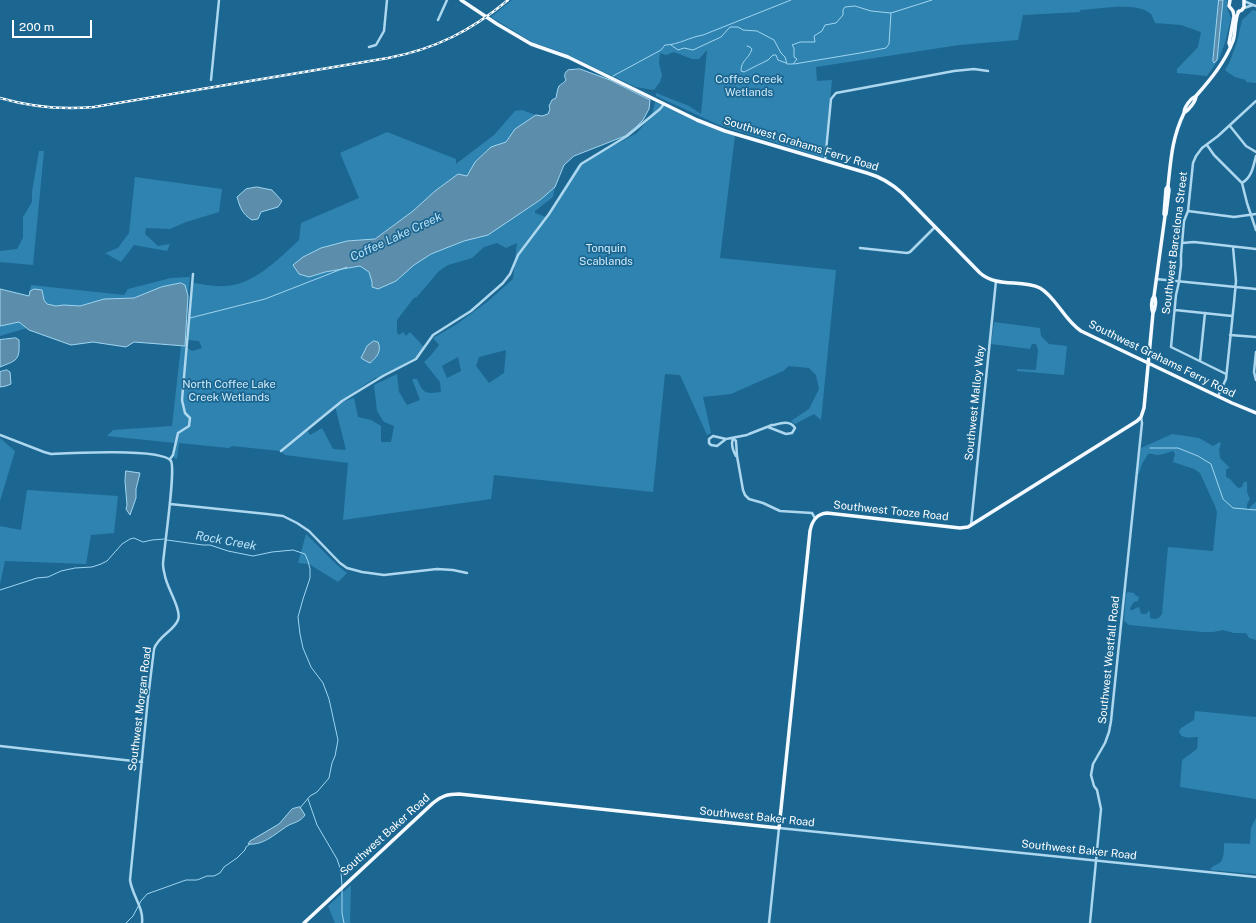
<!DOCTYPE html>
<style>
body{margin:0}
#map{position:relative;width:1256px;height:923px;overflow:hidden;background:#1c6792;font-family:"Public Sans",sans-serif}
canvas{display:block}
.scale{position:absolute;left:12px;top:20px;width:80px;height:18px;box-sizing:border-box;border:2px solid #fff;border-top:0;padding-left:5px;font-size:12px;line-height:14px;white-space:nowrap;color:#fff;-webkit-text-stroke:3px #1c6792;paint-order:stroke}
</style>
<div id="map">
<canvas width="1256" height="923"></canvas>
<div class="scale">200 m</div>
</div>
<script>
const c = document.querySelector('canvas').getContext('2d');
c.lineJoin = 'round';
function fill(path, color) {
  c.fillStyle = color;
  c.fill(path, 'evenodd');
}
function stroke(path, color, width, dash) {
  c.strokeStyle = color;
  c.lineWidth = width;
  c.lineCap = dash ? 'butt' : 'round';
  c.setLineDash(dash || []);
  c.stroke(path);
}
function write(font, color, halo, rows, align = 'center') {
  c.font = font + ' "Public Sans",sans-serif';
  c.lineWidth = 3.5;
  c.setLineDash([]);
  c.textBaseline = 'middle';
  c.strokeStyle = halo;
  c.fillStyle = color;
  for (const [text, x, y, turn = 0] of rows) {
    c.save();
    c.translate(x, y);
    c.rotate((+turn || 0) * Math.PI / 180);
    c.textAlign = isNaN(turn) ? turn : align;
    if (halo) c.strokeText(text, 0, 0);
    c.fillText(text, 0, 0);
    c.restore();
  }
}
fill(new Path2D(`
 M512,0h715v8l4,10 -6,25 -6,16 -12,17 -30,-3v-4l21,-22 3,-15 -20,-7 -26,-2c-1,-3 -3,-7 -4,-9 -14,-13 -53,-5 -71,-4v2l-57,3 -5,25 -59,5 -143,22 1,14 15,-1 -8,78 -105,-33 -63,-29v-3l33,13 12,8 6,-64 -8,9h-7l-18,-7 -8,3 -6,-2 -1,10 3,12 -2,7 -6,8 -18,-3 -75,-35 -23,-8 -1,1 -46,-28z
 M1253,10l3,1v72l-10,-1v-2l-11,-3 -9,-6 -1,-1 5,-9 7,-19 5,-22z
 M655,102l40,18 40,15 -15,123 116,12 -15,150 -7,-6 -19,10 -4,-3 18,-12 10,-20 -3,-14 -7,-7 -20,-2 -6,5 -52,23 -28,3 8,36 -4,2 -27,-60 -15,-1 -12,118 -159,-17 -3,24 -148,21 5,-57 -63,-8 -5,-4 -48,-5 -3,2 -50,-5 -2,16 -3,-1 1,-15 -68,-7 6,-6 59,-4 9,-80h4l7,5 10,-3 -3,-7 -11,-1 5,-57c10,1 21,4 31,3 28,0 55,-27 75,-46l2,-17 58,-25 -19,-45 47,-21 69,27v5l38,-29 21,-24 7,-1 14,5 -21,14 -9,13 -15,5 -16,15 -8,14 -9,-2 -23,17 -22,20 -39,28 -27,2 -26,7 4,24 20,-4 182,-59 13,-9 15,-13 -2,10 -18,14v2l11,4 32,-52 59,-32 15,-18zM497,243l9,5 11,-5 -4,36 -26,23 -30,22 -24,14 6,7 -8,10 -7,7 16,20 1,10c-15,2 -18,2 -24,-13h-5l8,21 -13,5 -8,-13 -2,-18 -23,11 3,26 7,11 10,4 -3,16h-10v-16l-10,-6 -13,-3 -4,-19 -18,6 39,-26 6,-1 38,-21 5,-9 -14,-15 -4,4 -3,-4 -4,3 -2,-2v-13l16,-21 2,-2 1,1 23,-27 9,-6 24,-7 12,-11zM506,350l-2,23 -15,10 -13,-17 3,-9zM458,357l3,14 -14,7 -5,-12zM335,406l11,44 -13,-1 -11,-21 -12,7 -3,-5z
 M39,151h5l-11,114 -33,-3v-11l17,-2 6,-11v-21l9,-15v-10z
 M135,177l87,12 -3,23 -33,10 -16,7 -24,-1 -1,6 13,12 12,-2 -3,7 -33,-6 -13,17 -16,-9 13,-5 11,-15z
 M190,277l-2,19 -3,-11 -24,2 -27,11 -30,1 -24,7 -16,-1 -8,1 -9,-2 -3,-4 -2,-10 -8,-1 -4,2 1,-6 93,10 4,-6 43,-11z
 M19,322l8,6 -27,8v-10z
 M994,322l46,6 1,8 8,8 18,2 -3,29 -47,-4v-2l19,1 2,-20 -2,-6h-4l-2,5 -39,-5z
 M1172,434l27,4 14,8 7,-4 1,1 -2,7 1,8 10,10 -4,1v8l4,2 8,9 4,-1 2,-5h3v10l3,7 -3,5v5h2l3,-4 4,-3v138l-7,-2 -3,-5h-12l-11,-3 -10,2h-11l-73,-7 -5,-4 2,-27 2,-2 6,1 1,2 4,2 -1,4 -4,1 -4,6v2h3l3,-2 3,-1 2,7h6l1,-3 2,1v6c5,2 9,1 12,-4l6,-67 45,4 4,-39 -2,-6 -15,-33 -6,-4 -21,-7 2,-8 -2,-3c-4,1 -11,4 -15,4 -4,0 -5,-2 -10,-1l-6,10 -3,10h-1l3,-26z
 M0,438l15,13 -15,50z
 M27,490l91,6 -4,37 -23,2 -5,29 -81,-3 -5,23v-58l21,4z
 M306,534l31,31 10,8 -9,9 -29,-18 -11,-1z
 M1195,711l61,6v82l-76,-12 2,-27 15,-11 1,-12c-7,0 -17,3 -19,-6l2,-3 13,-8z
 M1256,818v56l-46,-4c3,-6 10,-5 12,-10 2,-4 2,-12 2,-17l26,1 1,-16z
 M351,885l-1,37 1,1h-16l-7,-17z`), '#2f83b0');
const water = new Path2D(`
 M1219,0h4l-6,60 -3,3 -1,-2z
 M580,69l30,11 40,20 -1,9 -6,11 -7,7 -11,9 -51,20 -10,9 -9,22 -15,13 -52,35 -24,6 -33,13 -17,11 -18,16 -18,8 -6,-2v-5l-3,-10 -9,-6 -35,6 -16,5 -10,-3 -6,-9 10,-8 18,-9 26,-7 28,-2 38,-28 22,-20 23,-17 9,2 8,-14 16,-15 15,-5 9,-13 21,-14 6,1 6,-2 2,-5 -1,-3 3,-6 4,-2c1,-4 1,-8 3,-12 2,-2 5,-3 7,-6 -2,-4 -2,-7 2,-10z
 M257,187l15,3 10,11 -4,6 -17,5 -3,7 -6,1c-10,-6 -12,-13 -15,-23l9,-8z
 M181,283l4,2 3,11 -3,50 -51,-4 -8,5 -33,-5 -22,3 -42,-15 -10,-8 -19,4v-37l29,7 1,-5 4,-2 8,1 2,10 3,4 9,2 8,-1 16,1 24,-7 30,-1 27,-11z
 M16,338l3,2c1,21 -2,20 -19,27v-27z
 M374,341l4,1c4,9 -1,15 -8,21l-4,-2 -5,-3 6,-12z
 M7,370l3,2 1,12 -5,2 -6,1v-15z
 M126,471l14,2 -4,16v9l-6,17 -4,-6 1,-4 -2,-24z
 M300,807l5,8c-4,6 -9,7 -16,10 -12,7 -25,21 -41,19l2,-3 29,-17 13,-15z`);
fill(water, '#5c8eab');
stroke(water, '#9fd5f0', 1);
stroke(new Path2D(`
 M671,45l7,5 6,-2 9,2 28,-13 9,-10h8l5,3 14,1 17,9 7,13 4,4 2,7h6l4,-5 -3,-2v-9l-2,-3 8,-3h15l-1,-6 8,-5 3,-6 11,-2 7,-8v-5l2,-3 10,-1 16,5 20,2 41,-13
 M747,46l3,1 2,2c-3,10 -11,11 -11,22l3,1 24,-12 5,-5h3l2,5 8,3
 M794,64l66,-11 26,-5 3,-4 2,-31
 M613,76l48,-26 4,-5c13,0 25,-8 38,-10l88,-35
 M190,318l75,-19 82,-32
 M1150,448h28l20,8 13,8 12,35 10,9 23,2
 M167,540l36,5h7l18,6 25,5 19,-4 21,-2 12,4 3,7 2,8v9l-7,21 -5,18 2,17 3,14 8,19 12,16 6,16 9,41 -3,16 -3,7 -3,15 -12,14 -7,4 -10,12
 M0,590l37,-12 11,-1 13,-6 14,-3 17,-1 9,-3 6,-3 15,-17 8,-5 4,-1 9,4 9,-2 12,-1
 M308,799l9,26 20,34 4,12 1,15
 M342,889v24l2,10
 M126,923l7,-7 8,-15 6,-7 39,-14h11l10,-4h7l6,-3 4,-6 13,-9 8,-8 1,-3 4,-3`), '#9fd5f0', 1);
stroke(new Path2D(`
 M1244,1l12,5
 M1244,8l9,-3
 M438,20l9,-20
 M369,47l7,-2 8,-14 3,-31
 M211,80l8,-80
 M1230,126l16,20 10,6
 M1207,145l7,10 28,28 5,20 9,27
 M825,161l6,-62 5,-6 118,-22 20,-2 14,2
 M1242,183c10,-6 11,-16 14,-27
 M1188,211l46,6 22,-3
 M1182,243l12,-1 62,7
 M860,248l47,5 3,-1 25,-25
 M1156,279l100,10
 M1175,310l57,6
 M1230,335l26,2
 M1256,352l-2,20 2,8
 M1200,361l5,-48
 M1226,374l-55,-27 5,-52 3,-13 2,-17v-10l3,-34 4,-10 5,-48 3,-7 6,-8 16,-12 38,-35
 M1218,396l8,-17 8,-76 2,-22 -3,-34
 M0,435l44,17 7,2c18,-1 112,-6 120,7 5,9 -7,87 -8,103 0,4 1,8 2,12 2,12 17,34 13,44 -5,12 -19,15 -24,29l-6,49 -18,182c2,15 14,28 12,43
 M713,436l13,3 -9,7 -6,-1 -2,-2v-4z
 M733,438l3,3 1,15 6,34 2,5 4,4 14,4 17,8 32,2 3,5
 M733,438c-2,6 0,13 3,18
 M726,439l21,-4 2,-1 23,-9h2c7,-2 16,-5 21,3l-3,5 -6,1 -18,-7
 M281,451l61,-50 41,-25 33,-17 17,-24 38,-24 32,-28 7,-9 8,-19 31,-41 32,-50 46,-28 33,-27 4,-5
 M170,459l3,-4 5,-22 11,-7 1,-8 -5,-5 -3,-13 11,-126
 M170,504l97,10 16,2 14,7 12,8 31,32 7,5 15,4 22,3 53,-6 16,1 14,3
 M971,525l25,-244
 M0,746l142,16
 M769,923l10,-95 477,49
 M1090,923l11,-114 -4,-19 -3,-4 -3,-11 2,-11 12,-21 4,-11 2,-11 31,-298 -1,-6`), '#acd7ee', 2.5);
stroke(new Path2D(`
 M461,0l36,24 34,20 37,13 129,63 28,11 142,42c14,4 24,10 35,20l78,80c17,15 41,6 60,15 16,9 24,32 41,43l151,72 24,10
 M1230,0l-1,6 4,5 1,5 -5,27 1,3
 M1238,12l4,-2 2,-3v-7
 M1184,113c5,-3 12,-12 12,-17
 M1165,216l-1,-2 2,-25 2,-3c3,-28 4,-48 16,-73 0,-6 7,-15 12,-17 15,-17 29,-34 37,-55 3,-9 1,-21 6,-30
 M1153,313c-2,-5 -2,-13 1,-17l11,-80 1,-2 3,-24 -1,-4
 M304,923l129,-120c8,-7 15,-9 26,-9l320,34 31,-297c2,-10 6,-17 17,-18l133,15 8,-1 169,-106 4,-4 3,-9 9,-95c2,-4 4,-13 1,-17`), '#f4faff', 3.5);
const rail = new Path2D(`
 M0,98c31,9 62,12 94,9l294,-49c47,-9 83,-27 120,-58`);
stroke(rail, '#fff', 2.5);
stroke(rail, '#1c6792', 1, [3]);
write('11px', '#d2ecfa', '#1c6792', [
 ["Coffee Creek",749,80],
 ["Wetlands",749,93],
 ["Tonquin",606,249],
 ["Scablands",606,262],
 ["North Coffee Lake",229,385],
 ["Creek Wetlands",229,398]
]);
write('11px', '#fff', '#1c6792', [
 ["Southwest Grahams Ferry Road",801,144,17],
 ["Southwest Barcelona Street",1175,243,-83],
 ["Southwest Grahams Ferry Road",1162,359,26],
 ["Southwest Malloy Way",975,403,-84],
 ["Southwest Tooze Road",891,511,6],
 ["Southwest Westfall Road",1109,660,-84],
 ["Southwest Morgan Road",140,709,-83],
 ["Southwest Baker Road",757,817,6],
 ["Southwest Baker Road",385,835,-42],
 ["Southwest Baker Road",1079,850,6]
]);
write('italic 12px', '#bce2f6', '#1c6792', [
 ["Coffee Lake Creek",396,237,-25],
 ["Rock Creek",226,541,10]
]);
</script>
